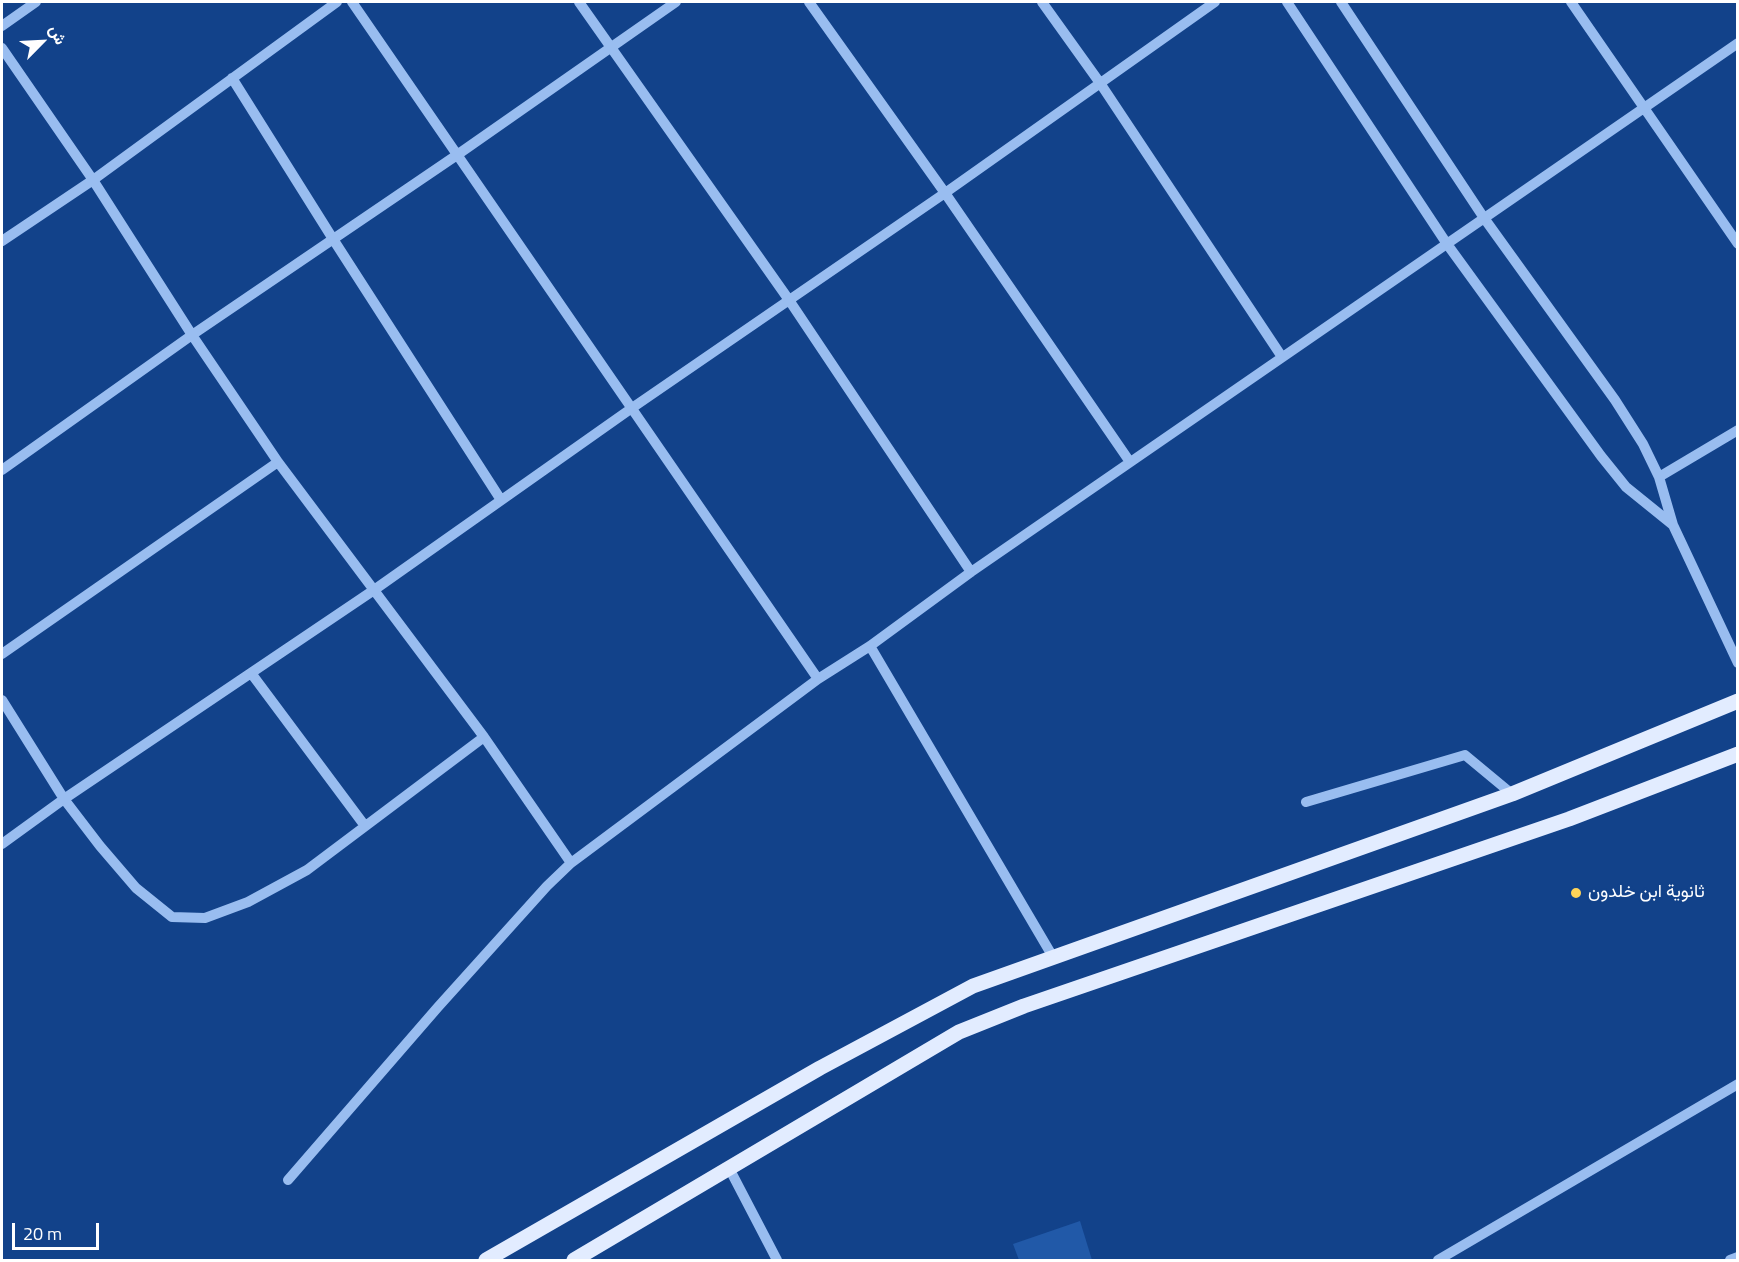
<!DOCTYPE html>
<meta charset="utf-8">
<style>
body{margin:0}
#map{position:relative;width:1739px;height:1262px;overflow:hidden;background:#12428a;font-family:"Titillium Web",Vazirmatn,sans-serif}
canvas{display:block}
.frame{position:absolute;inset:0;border:3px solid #fff;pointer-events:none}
.north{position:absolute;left:12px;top:12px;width:60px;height:60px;-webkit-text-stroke:4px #12428a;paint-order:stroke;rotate:66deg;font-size:16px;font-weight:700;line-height:24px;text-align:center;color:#fff}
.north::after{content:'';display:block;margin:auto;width:21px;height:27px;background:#fff;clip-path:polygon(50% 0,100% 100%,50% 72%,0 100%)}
.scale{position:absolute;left:12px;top:1223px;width:87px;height:27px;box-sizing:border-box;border:3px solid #fff;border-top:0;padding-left:8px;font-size:18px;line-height:21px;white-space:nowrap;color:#fff;-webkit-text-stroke:4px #12428a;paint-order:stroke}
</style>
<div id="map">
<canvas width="1739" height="1262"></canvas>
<div class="frame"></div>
<div class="north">ش</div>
<div class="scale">20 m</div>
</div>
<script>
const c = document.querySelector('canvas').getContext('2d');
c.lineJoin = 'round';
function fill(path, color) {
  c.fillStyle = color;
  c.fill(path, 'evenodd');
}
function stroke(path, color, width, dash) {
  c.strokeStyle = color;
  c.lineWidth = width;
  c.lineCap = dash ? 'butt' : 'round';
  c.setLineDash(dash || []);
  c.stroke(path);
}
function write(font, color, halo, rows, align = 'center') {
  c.font = font + ' "Titillium Web",Vazirmatn,sans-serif';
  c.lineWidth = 4.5;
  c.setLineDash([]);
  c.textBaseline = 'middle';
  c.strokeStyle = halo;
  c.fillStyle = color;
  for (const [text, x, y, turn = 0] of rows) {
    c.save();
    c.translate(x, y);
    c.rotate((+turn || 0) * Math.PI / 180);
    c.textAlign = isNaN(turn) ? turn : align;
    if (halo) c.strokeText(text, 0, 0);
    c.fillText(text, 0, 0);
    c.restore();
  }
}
fill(new Path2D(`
 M1080,1221l12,39h-73l-6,-16z`), '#2159a8');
stroke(new Path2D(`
 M352,2l466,677
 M579,2l210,298 182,272
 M809,2l136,191 185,269
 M1042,2l58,81 182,274
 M1287,2l160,242 154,212 25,31 47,38
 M1341,2l143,216 131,182 28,44 16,33 14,48 65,138
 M1571,2l167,242
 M2,26l34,-24
 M2,48l91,132 99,155 86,127 206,275 87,126
 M232,78l101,161 168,261
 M2,241l91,-61 244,-178
 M2,470l190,-135 265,-180 219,-153
 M1659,477l79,-47
 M870,646l183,311
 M2,654l276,-192
 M251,673l114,153
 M2,700l62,99 36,47 36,42 36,29 33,1 43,-16 59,-32 177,-133
 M1306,802l159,-47 47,39
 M2,844l62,-45 310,-209 258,-182 313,-215 270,-191
 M729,1168l48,92
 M288,1180l150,-173 109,-121 24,-23 247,-184 52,-33 101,-74 767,-529
 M1438,1260l300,-176
 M1730,1260l8,-3`), '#99bdf0', 10);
stroke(new Path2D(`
 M486,1260l334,-192 153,-82 539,-192 226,-93
 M574,1260l385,-228 65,-26 545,-187 169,-65`), '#e2ecff', 15);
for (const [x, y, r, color] of [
 [1576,893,6,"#ffd458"]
]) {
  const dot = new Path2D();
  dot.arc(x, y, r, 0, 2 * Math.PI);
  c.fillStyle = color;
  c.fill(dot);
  stroke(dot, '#12428a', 2);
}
write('18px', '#fff', '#12428a', [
 ["ثانوية ابن خلدون",1588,893]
], 'left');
</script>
